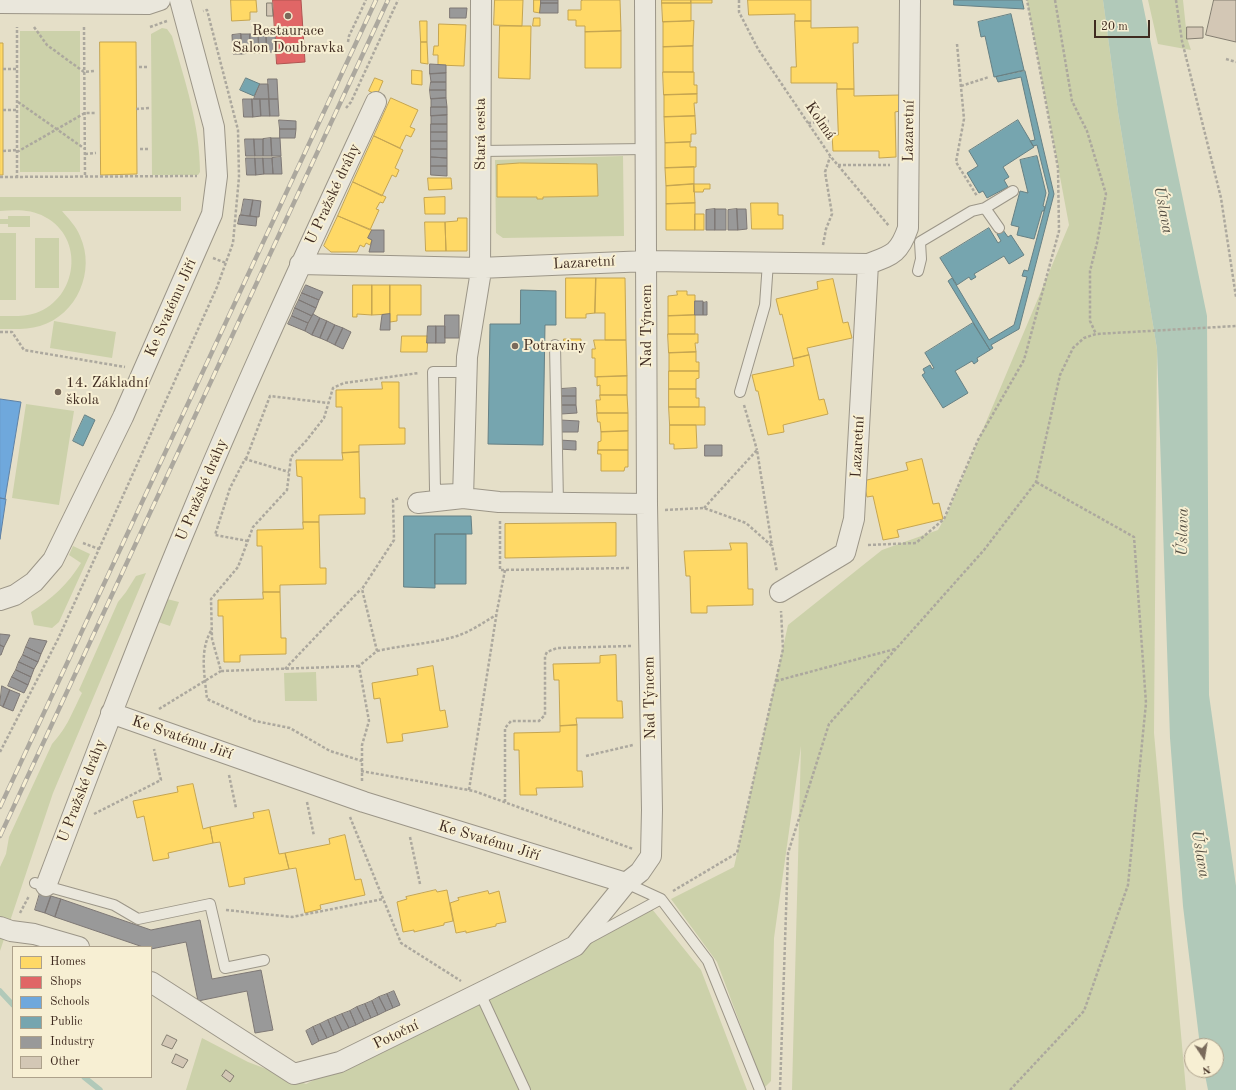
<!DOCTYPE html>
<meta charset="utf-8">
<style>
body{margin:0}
#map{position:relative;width:1236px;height:1090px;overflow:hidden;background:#e5dfc8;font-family:"Old Standard TT",serif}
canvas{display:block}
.legend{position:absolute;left:12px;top:946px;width:140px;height:132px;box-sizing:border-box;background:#f7efd3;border:1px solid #ada18b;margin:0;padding:5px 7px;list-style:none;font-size:12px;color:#3f2b20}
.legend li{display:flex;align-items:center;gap:8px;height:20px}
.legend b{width:20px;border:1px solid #ada18b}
.north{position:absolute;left:1184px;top:1038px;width:40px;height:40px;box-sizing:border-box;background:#f7efd3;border:1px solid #ada18b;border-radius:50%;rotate:168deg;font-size:11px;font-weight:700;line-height:16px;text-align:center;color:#3f2b20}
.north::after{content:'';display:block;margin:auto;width:14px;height:18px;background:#796a5b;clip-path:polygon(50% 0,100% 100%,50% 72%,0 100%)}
.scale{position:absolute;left:1094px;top:20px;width:56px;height:18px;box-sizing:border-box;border:2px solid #3f2b20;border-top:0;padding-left:5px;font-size:12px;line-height:14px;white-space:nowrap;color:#3f2b20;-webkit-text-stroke:3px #f7efd3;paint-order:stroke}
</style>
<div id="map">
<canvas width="1236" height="1090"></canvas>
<ul class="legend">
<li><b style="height:11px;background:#ffd966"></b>Homes</li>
<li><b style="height:11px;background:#e06666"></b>Shops</li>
<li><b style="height:11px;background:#6fa8dc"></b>Schools</li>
<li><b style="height:11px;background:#76a5af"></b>Public</li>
<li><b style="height:11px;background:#999"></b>Industry</li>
<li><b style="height:11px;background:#d3c7b5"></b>Other</li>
</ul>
<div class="north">N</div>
<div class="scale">20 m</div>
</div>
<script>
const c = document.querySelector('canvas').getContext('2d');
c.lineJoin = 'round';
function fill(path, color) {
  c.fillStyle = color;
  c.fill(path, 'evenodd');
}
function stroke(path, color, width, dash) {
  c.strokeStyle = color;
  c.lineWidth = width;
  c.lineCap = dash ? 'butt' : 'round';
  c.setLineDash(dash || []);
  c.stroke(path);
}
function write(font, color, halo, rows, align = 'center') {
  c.font = font + ' "Old Standard TT",serif';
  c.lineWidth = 4;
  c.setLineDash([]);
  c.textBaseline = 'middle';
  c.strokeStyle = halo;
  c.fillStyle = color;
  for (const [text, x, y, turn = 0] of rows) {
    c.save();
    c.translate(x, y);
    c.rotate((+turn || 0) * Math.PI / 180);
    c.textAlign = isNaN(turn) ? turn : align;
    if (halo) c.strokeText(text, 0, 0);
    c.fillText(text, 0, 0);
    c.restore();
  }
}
fill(new Path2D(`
 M1027,0h76l15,112 39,237 -3,384 32,357h-394l9,-344 -27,192 -3,143 -7,7 -47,-126 -46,-63 63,-32 54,-242 94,-75 56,-20 11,-20 120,-285z
 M1148,0h35l4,38 4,12 -33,-6z
 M162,28l5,1 5,7c13,45 28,89 28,136l-2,3h-46l-1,-141z
 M20,31h60v141h-60z
 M623,156l1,80 -121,2 -7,-5 -1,-73zM570,163l27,1 1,32 -55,1v2h-6v-2h-39l-1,-32 72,-1z
 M0,197h181v14h-119c6,7 14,15 18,25 16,35 -3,79 -40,90 -13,4 -27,3 -40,3v-13c12,0 25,1 36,-3 42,-15 49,-75 9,-96 -14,-8 -30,-7 -45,-6z
 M8,216h22v11h-22v-3h-8v-5h8z
 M0,233h16v67h-16z
 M35,238h24v50h-24z
 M54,321l62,11 -4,26 -62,-10z
 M26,404l48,7 -15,94 -47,-7z
 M73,546l17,8 -31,68 -7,6 -18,-3 -3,-13c21,-13 37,-28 50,-49l-12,-8z
 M146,573l-93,220 -53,158v-84l6,-13 3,-17 43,-93c17,-19 19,-30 30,-51l-3,-3 39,-88 8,-10 10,-16z
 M167,599l12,3 -9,24 -12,-4z
 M316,672l1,29h-32l-1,-28z
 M652,909l49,61 46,120h-561l16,-52 46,24 58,22z`), '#ccd1aa');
fill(new Path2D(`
 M1103,0h39l65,316 2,379 27,191v204h-28l-4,-20h12v-24h-16l-17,-140 -13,-168 -13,-389 -39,-237z`), '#b1c9b9');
const homes = new Path2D(`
 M231,0h25l1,12h-7v8l-18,1z
 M495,0h28l-1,26 -28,-1z
 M534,0h7l-1,13 -6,-1z
 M584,0h36l1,31 -36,1v-6h-9v-6h-8v-10h13v-9z
 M662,0h29v3h-29z
 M691,0h21v3h-21z
 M748,0h63v21h-16v-7l-46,1z
 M662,3h29v18l-28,1z
 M534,18h6v8h-7z
 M420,21h7v21h-6z
 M694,21l-1,25 -30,1v-25z
 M795,21h16v7l47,-1v16h-5l1,46h-17v-6h-46v-16h5z
 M439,24l27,1 -2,41 -26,-1v-10h-5l1,-9h4z
 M500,26h31l-1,53 -31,-1z
 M621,31v37h-36v-36z
 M100,42h36l1,132 -36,1z
 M421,42h6l1,22 -7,-1z
 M0,43h3v132h-3z
 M693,46v26h-30v-25z
 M412,70l10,1v14l-10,-1z
 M663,72h31v13h3v9l-33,1z
 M375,78l8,3 -6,14 -8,-4z
 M837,89h17v7l46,-1v16l-5,1 1,45 -17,1v-7h-46l-1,-16h6z
 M697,94v9h-3l1,13 -31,1v-22z
 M391,98l27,12 -8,17 5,2 -4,8 -5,-2 -6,13 -26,-12z
 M695,116l1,18h-5v8l-26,1 -1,-26z
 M374,136l29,14 -8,18 4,2 -3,7 -4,-2 -10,21 -29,-14z
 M690,142v5h6v20l-31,1v-25z
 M520,163l77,1 1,32 -55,1v2h-6v-2h-40v-32z
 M694,167v17l-28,2 -1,-18z
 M428,178h23l1,11 -23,1z
 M353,182l33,15 -3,6 -3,-1 -4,7 3,1 -9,20 -32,-14z
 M694,184l1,19 -29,1v-18z
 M694,184h16v5h-6l-1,3h-9z
 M445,197v17h-20l-1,-16z
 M695,203v27h-29v-26z
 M751,203h27v12h5v14h-31z
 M695,214h9v16h-9z
 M338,216l34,14 -4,8 4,2 -2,5 -4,-2 -2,4 -4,-2 -3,7h-26l-7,-6z
 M458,218h9v33h-21l-1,-29 12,-1z
 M425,222h20l1,29h-20z
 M566,278h30l-1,35 -9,1v4h-20z
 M596,278h29l1,62h-21v-27h-10z
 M833,279l10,44 5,-1 4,16 -45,10 2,7 -16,4 -11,-45 -2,1 -4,-16 42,-10 -1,-7z
 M353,285h19v30l-15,-1v3h-4z
 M372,285h18v29l-18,1z
 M390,285h31v30h-24v6l-7,1z
 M677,291h10v4h8v20l-27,1v-20l9,-1z
 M695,315v19h-27v-18z
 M668,334h30v9h-3l1,9 -27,1z
 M402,336h26l-1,16h-26z
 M564,339h17v10h-17z
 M594,340h32l1,36 -32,1v-19h-3v-9h3z
 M696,352v10h3v9h-30v-18z
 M809,355l10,45 5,-1 4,15 -45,11 1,7 -16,3 -10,-44h-2l-4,-16 42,-9 -1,-7z
 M669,371h30v7l-3,1v10h-27z
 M627,376v19h-27v-10l-3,1v-9z
 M382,382h17v46h6v16l-46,1v7l-17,1v-46h-6v-17l46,-1z
 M669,389h27v9h3v9h-30z
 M600,395h27l1,18h-31l-1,-13h4z
 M669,407h36v18h-35z
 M597,413h31v18l-27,1 -1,-10h-2z
 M670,425h26l1,23 -23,1v-5h-4z
 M628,431v19h-30v-8l3,-1v-9z
 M598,450h30v17h-3l-1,4h-23v-17h-3z
 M359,452l1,46h5v16l-46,1v7h-16l-1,-45 -5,-1 -1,-16h47l-1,-7z
 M922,459l11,45 6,-1 4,16 -46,11 2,7 -16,3 -10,-44 -6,1 -4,-16 45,-11 -2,-7z
 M303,522h16l1,46h6v16l-46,1v7h-17l-1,-46h-5v-16l46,-1z
 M616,523v33l-111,2v-34z
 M730,543h17l1,46h5v16l-46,1v7h-16l-1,-37h-4l-2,-25 47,-1z
 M263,592h17l1,46h5v16l-46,1v7h-16l-1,-46h-5v-16l45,-1z
 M616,655l1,46h5l1,17h-47l1,7 -17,1 -1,-46h-5l-1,-16 47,-1v-7z
 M433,666l7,45 5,-1 3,17 -46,7 1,7 -16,2 -7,-45 -6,1 -2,-16 46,-8 -1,-6z
 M577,725v46h5l1,16 -47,1 1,7h-17l-1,-45h-5v-17l46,-1v-6z
 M193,784l10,45 7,-2 3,16 -45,10 1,5 -16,3 -9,-45 -7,2 -4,-17 45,-9 -1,-5z
 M269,810l10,44 6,-1 4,16 -45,9 1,6 -16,3 -9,-45 -7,1 -3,-16 44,-9 -1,-5z
 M345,835l10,45 6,-1 4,16 -45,10 1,4 -16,4 -9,-45 -7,1 -4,-16 45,-9 -1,-5z
 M436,890l1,2 10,-2 6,31 -9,2v2l-30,7v-2l-11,2 -6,-30 10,-3 -1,-2z
 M488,891l1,3 10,-3 7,31 -10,2v2l-30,7v-2l-10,2 -6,-30 9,-3 -1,-2z`);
fill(homes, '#ffd966');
stroke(homes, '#c5a551', 1);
const shops = new Path2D(`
 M273,0h28l4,62 -28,2z`);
fill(shops, '#e06666');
stroke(shops, '#b05451', 1);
const schools = new Path2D(`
 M0,399l21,3 -16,97 -5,-1z
 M0,498l6,1 -6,40z`);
fill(schools, '#6fa8dc');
stroke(schools, '#6182a4', 1);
const public = new Path2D(`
 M954,0h68l2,9 -70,-4z
 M1011,14l13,56 -30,7 -9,-41 -4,1 -3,-15z
 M1025,71l29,123 -35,135 -28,16 2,3 -3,2 -42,-69 4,-3 37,62 25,-15 13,-48 -5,-1 2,-6 4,1 21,-78 -12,-48 -4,1 -3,-5 5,-1 -14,-63 -23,5 -2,-5z
 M246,78l14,6 -6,12 -14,-6z
 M1018,120l16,27 -31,20 6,10 -5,3 4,7 -21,11 -4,-7 -4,2 -12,-20 11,-7 -9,-15z
 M1037,156l9,37 -3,13 2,1 -1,4h-2l-8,28 -17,-4 2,-8 -8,-2 9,-34 8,2 -8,-33z
 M989,228l9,15 3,-2 -4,-7 6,-4 5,7 3,-2 13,20 -15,9 -5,-8 -30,18 2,3 -5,3 -2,-3 -12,8 -17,-27z
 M521,290l35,1v34h-11l-2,120 -55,-1 2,-120h30z
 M973,323l17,27 -13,8 1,3 -4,3 -2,-3 -17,10 13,22 -25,15 -21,-33 3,-2 -2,-4 7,-4 2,4 2,-1 -9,-15z
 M85,415l10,5 -12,26 -10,-5z
 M404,516h67l1,18h-37v54l-31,-1z
 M435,534h31v50h-31z`);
fill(public, '#76a5af');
stroke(public, '#668084', 1);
const industry = new Path2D(`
 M541,0h17v3h-17z
 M541,3h17v10h-18z
 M450,8h17l-1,10h-16z
 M266,33h9l1,19h-9z
 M266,33l1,19 -8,1 -1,-19z
 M241,34h9v19l-8,1z
 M241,34l1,20h-9l-1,-19z
 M250,34h8l1,19h-9z
 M430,64l16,1v8l-16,1z
 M446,73v9h-15l-1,-8z
 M268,79h9l1,20h-9z
 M431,82h15v8h-16z
 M260,84h8l1,15h-15z
 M430,90h16v8l-15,1z
 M446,98l1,9h-16v-8z
 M243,99h9l1,18h-9z
 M252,99h8l1,17 -8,1z
 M260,99h9l1,17h-9z
 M269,99h9l1,17h-9z
 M431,107h16v8l-16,1z
 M447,115v9h-16v-8z
 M279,120l17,1v8h-16z
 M431,124h16v8h-16z
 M280,129h16l-1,9h-15z
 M431,132h16v9h-16z
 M271,138h9l1,18h-9z
 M271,138l1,18h-9v-17z
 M245,139h9l1,17h-9z
 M254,139h9v17h-8z
 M431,141h16v8h-16z
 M431,149h16v9l-16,-1z
 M281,157l1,17h-9l-1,-16z
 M431,157l16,1v8h-16z
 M246,158h9l1,17h-9z
 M255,158h8l1,16 -8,1z
 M263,158h9l1,16h-9z
 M431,166h16v10l-16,-1z
 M244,199l9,1 -3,16 -9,-1z
 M253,200l8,1 -2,16 -9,-1z
 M715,209v21h-9v-20z
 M715,209h11v21h-11z
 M737,209h9l1,20 -9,1z
 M737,209l1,21h-10v-20z
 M240,215l17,2 -1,9 -18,-2z
 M372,230h12v22h-15l3,-12 -4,-2z
 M306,285l17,7 -4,8 -17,-7z
 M302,293l17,7 -3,8 -17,-8z
 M299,300l17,8 -4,8 -17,-8z
 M695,301h8v14h-8z
 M707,302v13h-4v-12z
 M295,308l17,8 -4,7 -16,-7z
 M313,314l7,4 -8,17 -7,-4z
 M390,314v16h-10l2,-15z
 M445,315h14v23h-14z
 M292,316l16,7 -3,8 -17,-7z
 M320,318l7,3 -7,17 -8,-3z
 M327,321l8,4 -8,16 -7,-3z
 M335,325l8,3 -8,17 -8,-4z
 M428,326h8v17h-9z
 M436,326h9v17h-9z
 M343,328l8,4 -8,17 -8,-4z
 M576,388v8h-16v-7z
 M560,396h16v9h-16z
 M560,405h16l1,8 -16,1z
 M560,420l19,1 -1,11h-19z
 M559,440l17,1v9l-17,-1z
 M705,445h17v11h-17z
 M0,634l10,1 -6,12 -4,-2z
 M30,638l17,3 -6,13 -15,-7z
 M0,645l4,2 -3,8h-1z
 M26,647l15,7 -3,8 -15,-7z
 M23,655l15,7 -4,7 -15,-7z
 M19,662l15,7 -3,8 -15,-7z
 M16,670l15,7 -3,8 -16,-8z
 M12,677l16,8 -4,8 -16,-7z
 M2,686l8,4 -7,17 -3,-2z
 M10,690l10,4 -7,17 -10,-4z
 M40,893l11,3 -6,17 -10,-3z
 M51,896l10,3 -6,18 -10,-4z
 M61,899l90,31 49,-10 12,59 49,-9 12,60 -18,3 -8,-42 -49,10 -12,-59 -35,7v-2h-8l-88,-30z
 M394,991l6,14 -7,3 -6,-14z
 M387,994l6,14 -7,3 -7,-14z
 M379,997l7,14 -8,4 -6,-14z
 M372,1001l6,14 -7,3 -6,-14z
 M365,1004l6,14 -7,3 -7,-14z
 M357,1007l7,14 -8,4 -6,-14z
 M350,1011l6,14 -7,3 -7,-14z
 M342,1014l7,14 -7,3 -7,-14z
 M335,1017l7,14 -8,4 -6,-15z
 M328,1020l6,15 -7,3 -7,-14z
 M320,1024l7,14 -8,3 -6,-14z
 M313,1027l6,14 -7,4 -6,-14z`);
fill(industry, '#999');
stroke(industry, '#7e7875', 1);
stroke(new Path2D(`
 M0,991l13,14
 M84,1077l16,13`), '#b1c9b9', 5.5);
const building = new Path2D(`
 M1214,0h22v42l-30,-7z
 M267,3h5l1,13h-6z
 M1187,27h16v11l-16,1z
 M167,1035l10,5 -5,9 -10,-4z
 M176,1054l12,6 -5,8 -11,-5z
 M226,1070l8,6 -4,6 -8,-6z`);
fill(building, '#d3c7b5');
stroke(building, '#847e71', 1);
const lane = new Path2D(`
 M481,151l165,-2
 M985,208l28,-17
 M918,271l3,-12 -1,-17 52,-31 13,-3 14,20
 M555,345l3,158
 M740,392l25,-87 3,-43
 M460,489l-25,1 -2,-118h34
 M35,883l79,22 24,14 72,-15 15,64 39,-8
 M626,883l35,16 47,62 52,129
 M587,939l74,-40
 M480,993l45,97`);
const street = new Path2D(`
 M0,3l148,1 12,-4
 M300,264l179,4 169,-7 220,3c24,-9 31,-10 40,-36l2,-228
 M463,498l4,-141 13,-80 1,-277
 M418,503l45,-5 36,4 148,2
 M780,592l65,-39 9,-34 14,-255
 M0,600l15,-5 19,-13 19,-22 70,-143 89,-203 5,-38 -3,-49 -34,-127
 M111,713l253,89 262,81
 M46,886c48,-127 96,-254 148,-378 57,-137 120,-272 182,-406
 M0,927l11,4 23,3 45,13
 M151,982l143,92 46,-12 235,-116 51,-63 14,-11 11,-16 1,-46 -5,-306 -2,-504`);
stroke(lane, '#9c9688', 12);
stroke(street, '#9c9688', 22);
stroke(new Path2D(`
 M739,0v12l19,37 73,108 58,69
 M1055,0l17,101 15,30 19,63 -9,49 -7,28v50l6,13
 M1176,0l6,41 39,157 15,99
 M34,27l13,18 37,27 11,-1
 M84,27l1,150
 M150,27l17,-6
 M348,42l1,-6 17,-36
 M957,44l7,75 -8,43 21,34
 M1226,59l10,3
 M139,67h10
 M3,69h14
 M961,86l28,-9
 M18,102l67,47
 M346,108l5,-6 47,-102
 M136,109l13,-1
 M3,110h14
 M808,123l21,-2
 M140,149h9
 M3,151l14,-1
 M17,152l68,-39h11
 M85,154l11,-1
 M838,165h52
 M0,177l197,-1
 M17,178v-151
 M823,245l3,-16 6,-15 -7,-42 5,-15
 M213,258l13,5
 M0,332h12l12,18 101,17
 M744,405l13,45
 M246,459l24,-63 58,7
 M704,508l53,-58 15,96
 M665,510l39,-2 42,15 26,23 5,26
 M500,521v49l130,-2
 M248,541l-33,-6 15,-47 15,-29 44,13
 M868,545l48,-2 28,-24 34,-79 46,-80 35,-129 -1,-63 -31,-168
 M99,549l118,-262 16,-44 6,-66 -1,-47 -31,-120 -4,1
 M211,631c-12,20 -6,46 -4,68l48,22 35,7 40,23 32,10
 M377,651c26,-6 54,-7 80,-15 14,-5 26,-13 39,-21
 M359,666l-138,5 -9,-32 -1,-40 27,-32 15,-40 34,-37 4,-33 15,-16 18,-23 9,-30 11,-5 75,-10
 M285,669l76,-80
 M776,681l119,-32
 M159,709l62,-38
 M0,752l58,-113 41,-90 -16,-6
 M586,756l47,-11
 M361,771l113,20 159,58
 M229,775l7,33
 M362,781v-36l7,-24 -10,-55 18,-15 -15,-62 32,-49 -1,-40 7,-2
 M469,790l28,-179 8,-41
 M307,802l7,34
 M505,802v-74l6,-7h28l6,-6v-59l2,-4 10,-4 74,-2
 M94,814l67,-34 -7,-31
 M350,817l51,126 60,38
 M410,837l10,47
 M673,891l64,-38 46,-204 -2,-38
 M226,910l66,7 91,-18
 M20,913l9,-17
 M780,1090l8,-237 41,-129 155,-174 52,-68 24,-107 13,-27 11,-10 12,-4 140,-8
 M1010,1090l74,-79 44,-126 18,-182 -12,-166 -98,-55`), '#aca89e', 2.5, [3, 2]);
stroke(lane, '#eae7dc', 10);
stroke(street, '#eae7dc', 20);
const rail = new Path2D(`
 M0,807l376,-807
 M0,836l388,-836`);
stroke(rail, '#aca89e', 4.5);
stroke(rail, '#f7efd3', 3, [9]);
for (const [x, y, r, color] of [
 [288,16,4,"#796a5b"],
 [515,346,4,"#796a5b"],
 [58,392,4,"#796a5b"]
]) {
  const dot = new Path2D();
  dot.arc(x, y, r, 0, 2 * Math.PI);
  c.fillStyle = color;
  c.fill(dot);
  stroke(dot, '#f7efd3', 1.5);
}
write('15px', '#3f2b20', '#f7efd3', [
 ["Restaurace",288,31,"center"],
 ["Salon Doubravka",288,48,"center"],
 ["Potraviny",523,346],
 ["14. Základní",66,383],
 ["škola",66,400]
], 'left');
write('15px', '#3f2b20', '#f7efd3', [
 ["Kolmá",820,121,56],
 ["Lazaretní",909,131,-89],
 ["Stará cesta",481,134,-90],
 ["U Pražské dráhy",333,194,-65],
 ["Lazaretní",584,263,-3],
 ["Ke Svatému Jiří",171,308,-66],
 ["Nad Týncem",647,326,-90],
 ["Lazaretní",858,447,-87],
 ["U Pražské dráhy",202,490,-67],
 ["Nad Týncem",650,698,-91],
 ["Ke Svatému Jiří",182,738,19],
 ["U Pražské dráhy",82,791,-69],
 ["Ke Svatému Jiří",489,841,17],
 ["Potoční",396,1035,-26]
]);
write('italic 16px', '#565044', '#f7efd3', [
 ["Úslava",1163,210,79],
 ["Úslava",1183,532,-89],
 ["Úslava",1200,854,80]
]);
</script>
